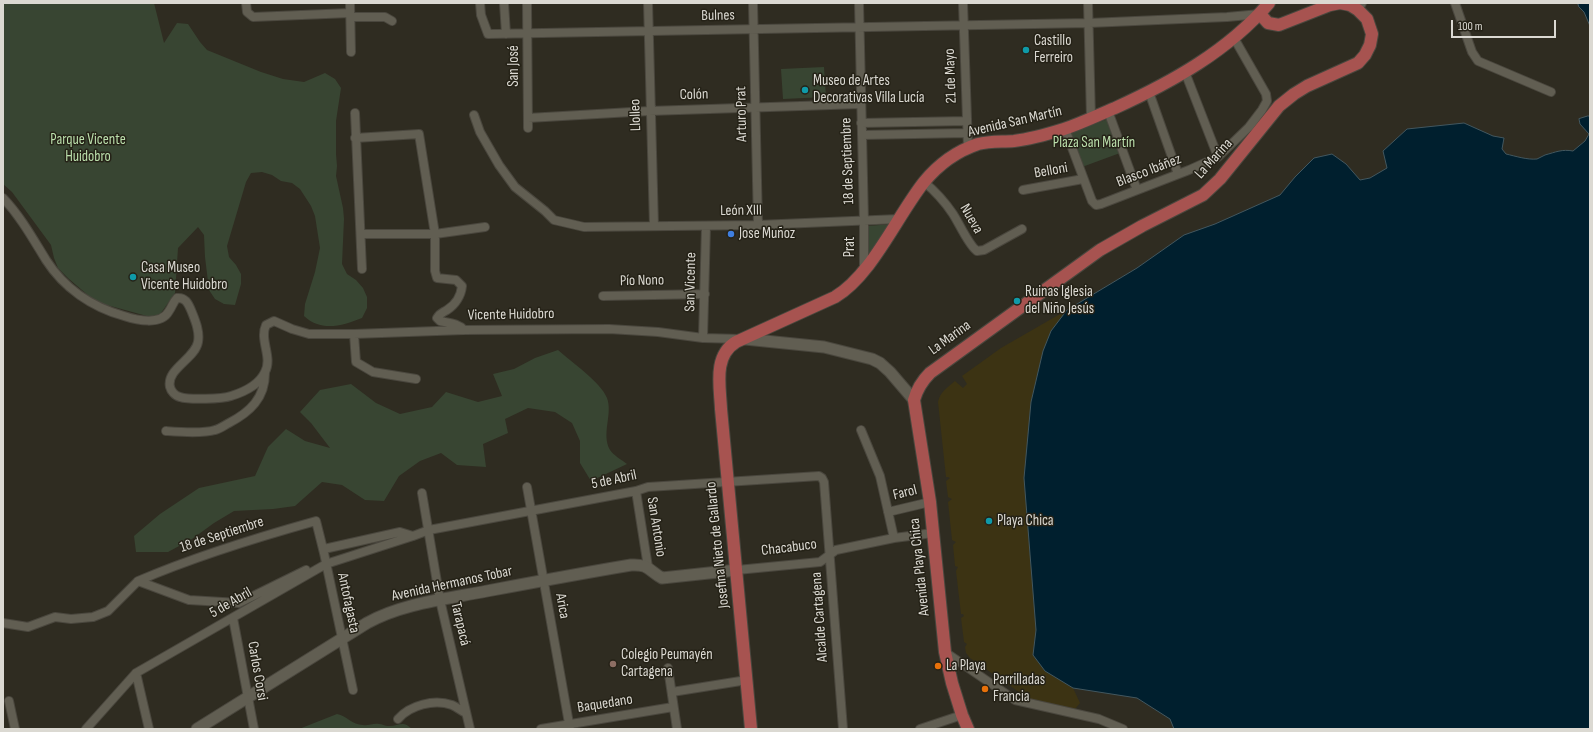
<!DOCTYPE html>
<meta charset="utf-8">
<style>
body{margin:0}
#map{position:relative;width:1593px;height:732px;overflow:hidden;background:#2f2c21;font-family:"Sofia Sans Condensed",sans-serif}
canvas{display:block}
.frame{position:absolute;inset:0;border:4px solid #dbd9d2;pointer-events:none}
.scale{position:absolute;left:1451px;top:20px;width:105px;height:18px;box-sizing:border-box;border:2px solid #dbd9d2;border-top:0;padding-left:5px;font-size:12px;line-height:14px;white-space:nowrap;color:#dbd9d2;-webkit-text-stroke:3px #252217;paint-order:stroke}
</style>
<div id="map">
<canvas width="1593" height="732"></canvas>
<div class="frame"></div>
<div class="scale">100 m</div>
</div>
<script>
const c = document.querySelector('canvas').getContext('2d');
c.lineJoin = 'round';
function fill(path, color) {
  c.fillStyle = color;
  c.fill(path, 'evenodd');
}
function stroke(path, color, width, dash) {
  c.strokeStyle = color;
  c.lineWidth = width;
  c.lineCap = dash ? 'butt' : 'round';
  c.setLineDash(dash || []);
  c.stroke(path);
}
function write(font, color, halo, rows, align = 'center') {
  c.font = font + ' "Sofia Sans Condensed",sans-serif';
  c.lineWidth = 3;
  c.setLineDash([]);
  c.textBaseline = 'middle';
  c.strokeStyle = halo;
  c.fillStyle = color;
  for (const [text, x, y, turn = 0] of rows) {
    c.save();
    c.translate(x, y);
    c.rotate((+turn || 0) * Math.PI / 180);
    c.textAlign = isNaN(turn) ? turn : align;
    if (halo) c.strokeText(text, 0, 0);
    c.fillText(text, 0, 0);
    c.restore();
  }
}
fill(new Path2D(`
 M3,3h151l10,40 13,-20 11,1 12,18 7,8 54,22 22,7 21,3 21,-9 10,6 6,9 -5,33v33l1,12 -1,10 7,32 1,11 -2,45 5,10 9,6 7,8 4,9v11l-5,10c-20,8 -41,14 -58,-2l1,-12 10,-32 5,-24 -5,-32 -4,-10 -11,-17 -8,-6 -11,-2 -9,-6 -10,-3 -11,1 -5,9 -19,64 2,11 7,8 5,9v10l-6,21 -11,-1 -9,-5 -6,-9 -4,-33 -1,-22 -6,-8 -20,21 -3,45 -14,20 -7,5 -58,-16 -27,-23 -11,-11 -4,-10 -3,-13 -39,-53 -9,-8z
 M824,67l2,30 -43,2 -2,-30z
 M1108,119l12,34 -38,14 -13,-33z
 M893,224l-26,39v-37z
 M558,350c13,12 43,32 49,48 6,16 -6,36 3,52 3,5 12,10 17,14l-36,17 -11,-18v-22l-8,-18 -17,-11 -27,-4 -23,11 3,14 -25,11 3,23 -29,-2 -16,-12 -21,8 -21,15 -15,25 -19,-1 -23,-15 -20,-3 -27,24 -22,3 -39,2 -20,12 -22,16 -24,13h-32l-2,-16 26,-22 39,-26 56,-12 13,-29 18,-18 19,12 25,7 -19,-25 -11,-11 20,-22 31,-6 25,19 24,11 32,-7 14,-15 32,10 24,-6 -9,-22 21,-5 21,-11z
 M337,714c10,2 15,11 26,11 5,1 10,-2 16,-1 3,0 6,2 9,2 10,1 14,-7 24,3h-113z`), '#384532');
fill(new Path2D(`
 M1067,310l-16,21 -8,20 -12,51 -7,76 12,152 -3,25 12,16 28,17 7,15 -5,6 -46,-10 -59,-41 -4,-5 -1,-6 2,-3 -3,-2 -3,-24 3,-2 -1,-2h-2l-5,-43 2,-4 -3,-1 -2,-21 3,-3 -4,-2 -4,-38 4,-3 -4,-2 -2,-16 4,-3 -2,-1h-2l-8,-75c2,-10 10,-15 17,-21l8,7 4,-4 -5,-8 39,-28z`), '#3c3313');
const water = new Path2D(`
 M1578,3h12v23l-6,-14 -5,-5z
 M1588,116h2v613h-416l-4,-10 -33,-21 -64,-10 -28,-17 -12,-16 3,-25 -12,-152 7,-76 12,-51 8,-20 16,-21 70,-42 47,-33 31,-11 65,-29 15,-18 19,-19 18,-4 14,10 14,16 10,-2 17,-10 -4,-17 24,-22 57,-6 29,13 11,2 -2,11 4,5c9,2 21,6 31,5 3,-1 5,-3 8,-4 11,-3 17,-6 28,-4l12,-10 4,-7 -9,-10 -1,-5z`);
fill(water, '#001f2e');
stroke(water, '#42575f', 1);
const street = new Path2D(`
 M246,3l1,9 6,5 97,-4
 M350,3l1,49
 M480,3l1,12 7,19 601,-11 138,-6 33,-3
 M504,3l2,31
 M527,3l1,125
 M648,3l6,223
 M753,3l5,222
 M859,3l5,218v51
 M963,3l5,145
 M1088,3l3,115
 M1455,3l17,49 6,9 73,31
 M1358,10l4,-7
 M351,17h34l7,4
 M1185,72l33,85
 M1149,92l29,82
 M1108,111l29,79
 M355,113l7,156
 M474,115l6,17 19,33 16,22 30,24 9,9 30,7 174,-2 141,-6
 M528,118l121,-7 212,-7
 M861,123l106,-2
 M1065,129l27,72 4,4 5,-1 88,-34 29,-13 31,-30 13,-17 5,-9 -1,-7 -32,-56
 M862,135l105,-2
 M355,138l64,-4 16,100v37l2,7 19,2 6,6c-1,10 -7,19 -15,24 -5,3 -7,3 -10,8l3,3c8,2 18,2 24,9
 M924,182c11,9 21,20 29,32 6,9 16,32 24,37l7,-1 38,-21
 M1023,190l60,-11
 M3,198c18,19 30,41 43,62 18,28 46,47 78,56 12,4 37,10 45,-5 3,-4 4,-9 8,-13 8,-1 11,5 14,12 4,10 9,21 7,32 -3,17 -32,27 -28,45 1,4 5,9 10,10 9,3 42,2 51,-1 13,-4 28,-11 34,-24 8,-15 -6,-32 1,-47l8,-4 18,8 17,5h45l110,-4 145,-1 49,3 45,6 38,1
 M361,234h74l50,-7
 M603,296l102,-2
 M354,334l2,28 17,10 43,7
 M703,338l3,-112
 M861,430l19,46 14,62
 M166,431c13,1 36,3 49,-1 5,-1 10,-5 14,-7 21,-11 36,-25 36,-50
 M527,487l43,242
 M636,491l12,76
 M422,493l18,107 30,129
 M888,512l42,-10
 M324,549l76,-17 13,4
 M737,570l83,-8 16,-12 58,-12 39,-5
 M138,581c58,-25 117,-43 178,-60l8,32 29,137
 M233,618l21,111
 M3,623l25,4 27,-10 16,2 22,-2 15,-6 30,-30 51,19 50,3 67,-33
 M945,652l70,48 84,19 24,10
 M668,668l9,61
 M136,673l13,56
 M672,692l75,-12
 M9,701l6,28
 M398,719c12,-14 36,-20 54,-14 5,2 9,6 14,8
 M86,729l50,-56 190,-109 87,-28 16,-6 207,-39 12,-4 171,-11 3,2 2,4 19,247
 M541,729l132,-22
 M920,729l42,-14`);
const secondary = new Path2D(`
 M745,339l79,8 48,12 8,4 10,9 24,28
 M197,729l170,-106c36,-20 80,-24 120,-32 48,-9 96,-18 144,-26 18,-1 17,5 31,13l75,-8`);
const primary = new Path2D(`
 M751,729l-30,-320c-1,-23 -8,-53 15,-67l99,-45c37,-22 62,-81 89,-115 14,-17 33,-31 54,-38 12,-3 24,-2 36,-3 17,-2 34,-7 50,-12 18,-6 34,-14 51,-21 57,-26 113,-57 154,-105
 M968,729l-6,-14 -10,-32 -7,-31 -15,-150 -16,-102c3,-11 8,-19 16,-27l170,-123 42,-24 61,-31 17,-16 59,-73 15,-12 13,-8 51,-23 7,-8 5,-10 2,-11 -5,-15 -9,-9 -8,-5 -10,-2 -10,2 -51,20 -11,-2 -8,-9`);
stroke(street, '#4a473e', 10);
stroke(secondary, '#4a473e', 13);
stroke(primary, '#4a473e', 14);
stroke(street, '#615e52', 8);
stroke(secondary, '#615e52', 11);
stroke(primary, '#a75350', 12);
for (const [x, y, r, color] of [
 [1026,50,4,"#0f9aa8"],
 [805,90,4,"#0f9aa8"],
 [731,234,4,"#3f7fe0"],
 [133,277,4,"#0f9aa8"],
 [1017,301,4,"#0f9aa8"],
 [989,521,4,"#0f9aa8"],
 [613,664,4,"#8d6e63"],
 [938,666,4,"#e8710a"],
 [985,689,4,"#e8710a"]
]) {
  const dot = new Path2D();
  dot.arc(x, y, r, 0, 2 * Math.PI);
  c.fillStyle = color;
  c.fill(dot);
  stroke(dot, '#252217', 1.5);
}
write('15px', '#dbd9d2', '#252217', [
 ["Bulnes",718,16,-1],
 ["San José",514,66,-90],
 ["21 de Mayo",951,76,-92],
 ["Colón",694,95,-1],
 ["Arturo Prat",742,114,-91],
 ["Llolleo",636,115,-92],
 ["Avenida San Martín",1015,122,-13],
 ["La Marina",1214,159,-48],
 ["18 de Septiembre",848,161,-92],
 ["Belloni",1051,171,-10],
 ["Blasco Ibáñez",1149,171,-21],
 ["León XIII",741,211,-1],
 ["Nueva",971,219,60],
 ["Prat",850,247,-90],
 ["Pío Nono",642,281,-1],
 ["San Vicente",691,282,-89],
 ["Vicente Huidobro",511,315,-1],
 ["La Marina",950,338,-36],
 ["5 de Abril",614,480,-12],
 ["Farol",905,493,-14],
 ["San Antonio",656,527,81],
 ["18 de Septiembre",222,535,-18],
 ["Josefina Nieto de Gallardo",718,545,-96],
 ["Chacabuco",789,548,-7],
 ["Avenida Playa Chica",920,567,-96],
 ["Avenida Hermanos Tobar",452,584,-12],
 ["5 de Abril",231,603,-30],
 ["Antofagasta",348,603,78],
 ["Arica",562,606,80],
 ["Alcalde Cartagena",820,617,-94],
 ["Tarapacá",460,624,77],
 ["Carlos Corsi",257,671,80],
 ["Baquedano",605,704,-9]
]);
write('15px', '#dbd9d2', '#252217', [
 ["Castillo",1034,41],
 ["Ferreiro",1034,58],
 ["Museo de Artes",813,81],
 ["Decorativas Villa Lucía",813,98],
 ["Jose Muñoz",739,234],
 ["Casa Museo",141,268],
 ["Vicente Huidobro",141,285],
 ["Ruinas Iglesia",1025,292],
 ["del Niño Jesús",1025,309],
 ["Playa Chica",997,521],
 ["Colegio Peumayén",621,655],
 ["Cartagena",621,672],
 ["La Playa",946,666],
 ["Parrilladas",993,680],
 ["Francia",993,697]
], 'left');
write('15px', '#bbdfac', '#252217', [
 ["Parque Vicente",88,140],
 ["Huidobro",88,157],
 ["Plaza San Martín",1094,143]
]);
</script>
